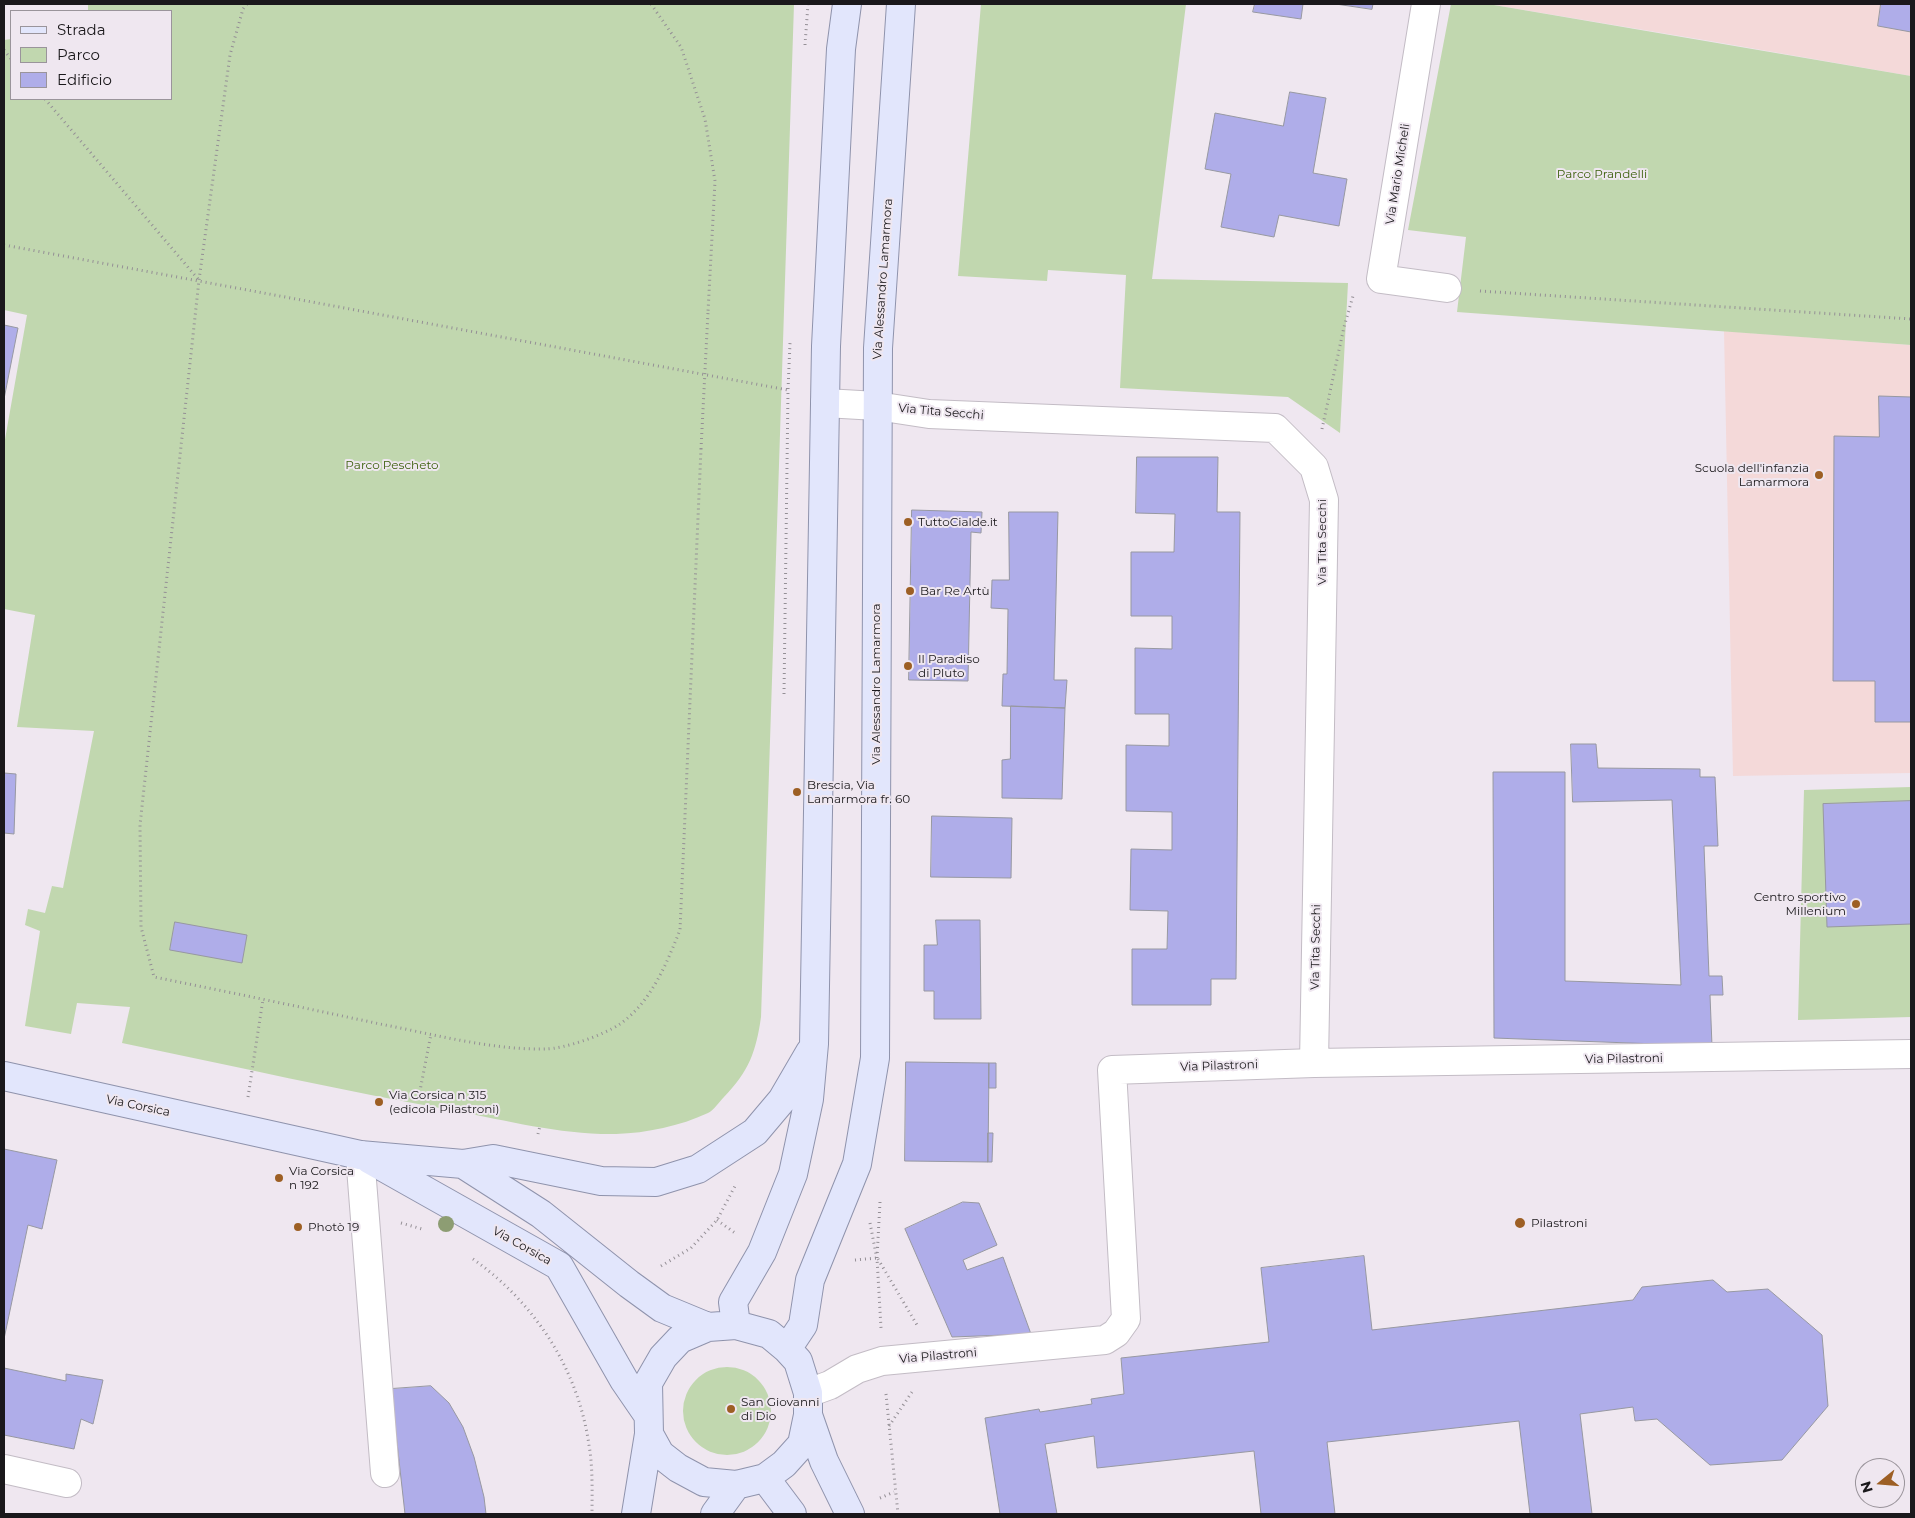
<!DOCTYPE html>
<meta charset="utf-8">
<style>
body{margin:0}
#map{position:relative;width:1915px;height:1518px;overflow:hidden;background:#efe7f0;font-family:Montserrat,sans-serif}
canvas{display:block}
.frame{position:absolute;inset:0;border:5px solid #1a181b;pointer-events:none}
.legend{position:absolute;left:10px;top:10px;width:162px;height:90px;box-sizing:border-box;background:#efe7f0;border:1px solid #9a949b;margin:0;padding:6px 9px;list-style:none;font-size:15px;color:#1a181b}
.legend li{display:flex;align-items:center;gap:10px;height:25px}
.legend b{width:25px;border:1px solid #9a949b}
.north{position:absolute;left:1855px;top:1458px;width:50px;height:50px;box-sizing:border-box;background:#efe7f0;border:1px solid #9a949b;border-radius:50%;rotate:253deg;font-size:14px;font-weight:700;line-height:20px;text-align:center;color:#1a181b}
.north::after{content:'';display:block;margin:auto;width:18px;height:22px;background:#9d5f24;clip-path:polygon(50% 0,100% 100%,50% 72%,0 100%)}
</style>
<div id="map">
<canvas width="1915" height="1518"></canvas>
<div class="frame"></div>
<ul class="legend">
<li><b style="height:6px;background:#e2e6fc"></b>Strada</li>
<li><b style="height:14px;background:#c1d7af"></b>Parco</li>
<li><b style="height:14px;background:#afade9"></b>Edificio</li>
</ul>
<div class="north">N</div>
</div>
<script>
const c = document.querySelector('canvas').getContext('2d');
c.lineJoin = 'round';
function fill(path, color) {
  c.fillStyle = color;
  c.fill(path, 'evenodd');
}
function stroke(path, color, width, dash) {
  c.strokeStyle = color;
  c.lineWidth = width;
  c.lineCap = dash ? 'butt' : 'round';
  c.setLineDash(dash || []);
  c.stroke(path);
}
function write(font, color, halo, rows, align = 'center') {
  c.font = font + ' Montserrat,sans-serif';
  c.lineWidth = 4;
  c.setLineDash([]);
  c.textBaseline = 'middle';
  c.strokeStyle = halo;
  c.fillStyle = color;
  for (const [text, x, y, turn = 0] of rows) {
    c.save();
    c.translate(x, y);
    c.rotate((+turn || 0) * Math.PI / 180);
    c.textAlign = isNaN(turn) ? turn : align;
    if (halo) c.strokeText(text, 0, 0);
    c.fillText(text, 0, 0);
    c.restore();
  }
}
fill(new Path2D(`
 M1488,4h423v72l-201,-35z
 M1724,331l187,14v428l-178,3z`), '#f4d9d9');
fill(new Path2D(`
 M88,4h706l-33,1013c-5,35 -12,54 -37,80 -5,5 -10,13 -16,16 -28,13 -61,20 -92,21 -53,1 -108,-13 -160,-23 -112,-20 -223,-45 -334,-68l8,-36 -53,-4 -6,31 -46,-8 15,-95 -15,-6 3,-16 17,4 7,-27 11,2 31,-157 -77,-4 18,-112 -31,-6v-164l23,-130 -23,-5v-270l7,-1v60h160v-88h-83z
 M981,4h205l-34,275 196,4 -8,150 -52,-36 -168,-9 6,-113 -78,-5 -1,11 -89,-5z
 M1451,4h37l423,72v269l-454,-33 9,-75 -58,-7z
 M1911,787v230l-113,3 6,-230z
 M683 1411a44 44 0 1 1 88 0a44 44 0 1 1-88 0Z`), '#c1d7af');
const building = new Path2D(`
 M1255,4h48l-2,15 -48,-7z
 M1336,4h37l-1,5z
 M1881,4h30v28l-33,-6z
 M1290,92l36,6 -13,75 34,6 -8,47 -60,-11 -5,22 -53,-10 10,-53 -26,-5 10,-56 68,13z
 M4,325l14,3 -14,71z
 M1879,396l32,1v325h-36v-41h-42l1,-245 45,1z
 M1137,457h81l-1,55h23l-4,467h-25v26h-79v-56h35l1,-38 -38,-1 1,-61 41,1v-38l-46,-1v-66l43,1v-32h-34v-66l37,1v-33h-41v-64h43l1,-38 -39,-1z
 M912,510l70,2 -1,21 -10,-1 -3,149 -59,-1z
 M1009,512h49l-4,168h13l-2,28 -63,-2 1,-32h4l1,-65 -17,-1 1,-28h17z
 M1011,706l54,2 -3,91 -60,-1v-38l8,-1z
 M1571,744h25l2,24 102,1v8h15l3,69h-14l5,130h13l1,19h-13l2,51 -218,-8 -1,-266h72v209l116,4 -9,-185 -99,2z
 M4,773l12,1 -2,60 -10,-1z
 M1911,801v123l-84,3 -4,-123z
 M932,816l80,2 -1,60 -80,-1z
 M936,920h44l1,99h-47v-28h-10v-46h13z
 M175,922l72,13 -5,28 -72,-13z
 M906,1062l83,1 -1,99 -83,-1z
 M989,1063h7v25h-7z
 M988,1133h5l-1,29h-4z
 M4,1149l53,11 -15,69 -14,-4 -24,114z
 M963,1202l16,1 18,42 -34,15 4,10 36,-13 28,77 -79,3 -47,-108z
 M1364,1256l8,74 261,-30 9,-13 71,-7 14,12 41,-3 54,46 6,71 -46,54 -72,5 -53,-46 -22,2 -2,-14 -53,7 12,100h-62l-11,-93 -192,21 8,72h-74l-7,-63 -157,17 -3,-32 -49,8 12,70h-57l-15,-96 54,-9 1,3 52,-8 -1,-5 33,-5 -3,-36 148,-16 -8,-74z
 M4,1368l62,13v-7l37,6 -10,44 -12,-5 -7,30 -70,-14z
 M431,1386l18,17 14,24 11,30 10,40 2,17h-81l-14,-125z`);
fill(building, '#afade9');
stroke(building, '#9798a1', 1);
const minor = new Path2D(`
 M1426,4l-45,275 66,9
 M825,403l52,3 52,8 346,14 39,39 10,33 -10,563
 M360,1155l25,318
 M808,1393l22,-8 27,-16 25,-8 223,-21 11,-7 10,-14 -14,-249 202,-7 597,-9
 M4,1469l63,14`);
const major = new Path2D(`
 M4,1076l356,79 103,9 78,50 88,70 33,24 46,19
 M369,1159l190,107 65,114 24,35
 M463,1164l30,-5 108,22 55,1 42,-13 57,-37 27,-32 28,-48
 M736,1325l-3,-23 29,-50 31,-78 16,-75 5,-55 12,-698 15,-297 6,-45
 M736,1325l33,9 18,15 11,12 10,32v22l-6,29 -18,20 -19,14 -29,7 -32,-3 -26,-14 -18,-14 -11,-20 -1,-51 15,-26 17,-18 28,-12z
 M787,1349l16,-24 7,-45 47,-116 18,-106 3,-710 23,-344
 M808,1415l16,46 26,53
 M765,1478l27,36
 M636,1514l13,-80
 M715,1514l21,-29`);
stroke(minor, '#c3bcc5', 30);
stroke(major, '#8f93ac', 30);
stroke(new Path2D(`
 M247,4l-4,5 -13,46 -31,225 -59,545 1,102 13,50c75,15 151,31 226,47 53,10 111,26 165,25 19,0 59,-14 75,-25 31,-22 46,-59 60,-94l21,-481
 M651,4l30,43 24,72 10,62 -7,131
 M805,45l3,-41
 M4,50l7,9
 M45,99l153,180
 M4,245l784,145
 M1480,291l431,28
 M1322,429l22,-102 9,-31
 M784,694l4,-304 2,-47
 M248,1097l15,-98
 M425,1097l-6,-1 12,-62
 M538,1134l2,-8
 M880,1202l-3,56 4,70
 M717,1220l18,13
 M401,1223l21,6
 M870,1223l6,31
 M473,1259c62,44 105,110 116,186 4,23 3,47 3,69
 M878,1259l39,66
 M855,1260l22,-2
 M661,1266l30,-18 26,-28 18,-34
 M886,1394l12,120
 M889,1426l23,-34
 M880,1498l14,-6`), '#948f95', 3, [1, 4]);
stroke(minor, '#fff', 28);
stroke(major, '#e2e6fc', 28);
stroke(new Path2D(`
 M701,449l7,-137`), '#948f95', 3, [1, 4]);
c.fillStyle = '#8d9d73';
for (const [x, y] of [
 [446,1224]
]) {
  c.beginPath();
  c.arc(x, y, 8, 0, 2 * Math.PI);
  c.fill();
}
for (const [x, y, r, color] of [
 [1819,475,5,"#9d5f24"],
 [908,522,5,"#9d5f24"],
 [910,591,5,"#9d5f24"],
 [908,666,5,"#9d5f24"],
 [797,792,5,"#9d5f24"],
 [1856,904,5,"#9d5f24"],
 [379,1102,5,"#9d5f24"],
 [279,1178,5,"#9d5f24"],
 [1520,1223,6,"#9d5f24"],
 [298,1227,5,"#9d5f24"],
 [731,1409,5,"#9d5f24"]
]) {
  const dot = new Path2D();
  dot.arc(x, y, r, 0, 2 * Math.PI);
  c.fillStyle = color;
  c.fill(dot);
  stroke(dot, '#efe7f0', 2);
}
write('12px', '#1a181b', '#efe7f0', [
 ["Via Mario Micheli",1398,174,-81],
 ["Via Alessandro Lamarmora",883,279,-86],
 ["Via Tita Secchi",941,412,5],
 ["Via Tita Secchi",1322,542,-90],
 ["Via Alessandro Lamarmora",876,684,-90],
 ["Via Tita Secchi",1316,947,-89],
 ["Via Pilastroni",1624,1059,-1],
 ["Via Pilastroni",1219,1066,-2],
 ["Via Corsica",138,1106,12],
 ["Via Corsica",522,1246,29],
 ["Via Pilastroni",938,1356,-5]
]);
write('12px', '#3c600c', '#efe7f0', [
 ["Parco Prandelli",1602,174],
 ["Parco Pescheto",392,465]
]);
write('12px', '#1a181b', '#efe7f0', [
 ["Scuola dell'infanzia",1809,468,"right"],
 ["Lamarmora",1809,482,"right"],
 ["TuttoCialde.it",918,522],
 ["Bar Re Artù",920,591],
 ["Il Paradiso",918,659],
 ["di Pluto",918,673],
 ["Brescia, Via",807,785],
 ["Lamarmora fr. 60",807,799],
 ["Centro sportivo",1846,897,"right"],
 ["Millenium",1846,911,"right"],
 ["Via Corsica n 315",389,1095],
 ["(edicola Pilastroni)",389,1109],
 ["Via Corsica",289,1171],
 ["n 192",289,1185],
 ["Pilastroni",1531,1223],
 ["Photò 19",308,1227],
 ["San Giovanni",741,1402],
 ["di Dio",741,1416]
], 'left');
</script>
